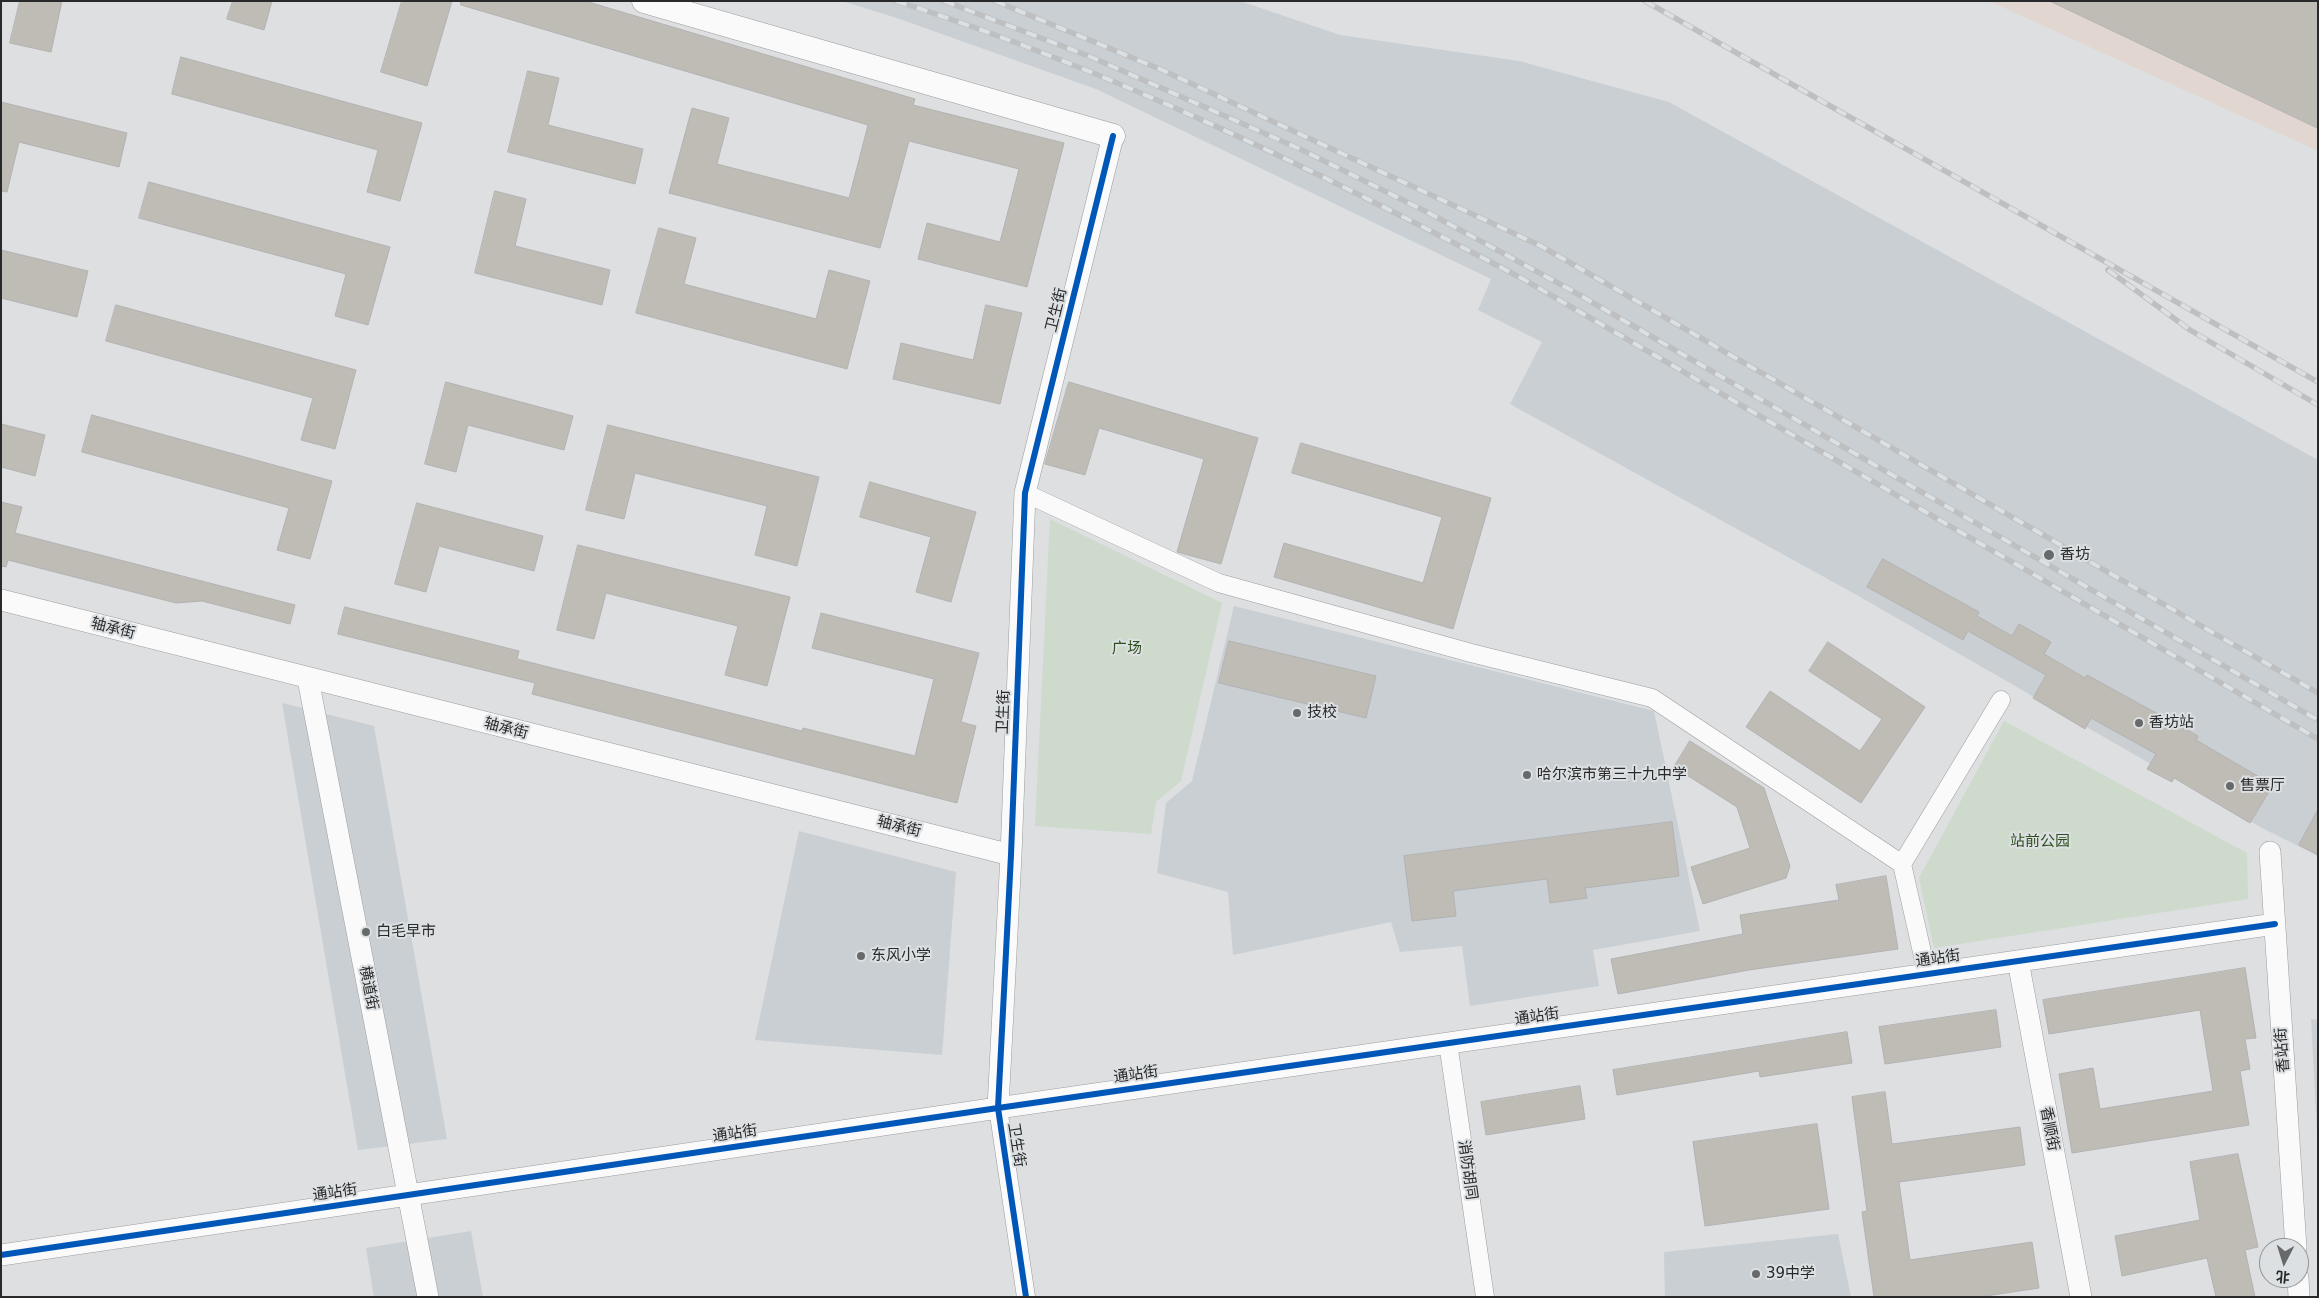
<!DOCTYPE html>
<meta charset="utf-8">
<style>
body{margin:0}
#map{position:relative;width:2319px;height:1298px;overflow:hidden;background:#dddfe1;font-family:"DejaVu Sans","Noto Sans SC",sans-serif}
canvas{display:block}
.frame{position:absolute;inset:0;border:2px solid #28292a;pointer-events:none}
.north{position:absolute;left:2259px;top:1238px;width:50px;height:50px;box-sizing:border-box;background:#dce0e2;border:1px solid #949798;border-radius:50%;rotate:185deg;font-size:14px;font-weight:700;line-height:20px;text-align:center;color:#28292a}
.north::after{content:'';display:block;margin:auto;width:18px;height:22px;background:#67696a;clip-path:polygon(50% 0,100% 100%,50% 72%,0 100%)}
</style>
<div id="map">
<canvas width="2319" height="1298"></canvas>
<div class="frame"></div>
<div class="north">北</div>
</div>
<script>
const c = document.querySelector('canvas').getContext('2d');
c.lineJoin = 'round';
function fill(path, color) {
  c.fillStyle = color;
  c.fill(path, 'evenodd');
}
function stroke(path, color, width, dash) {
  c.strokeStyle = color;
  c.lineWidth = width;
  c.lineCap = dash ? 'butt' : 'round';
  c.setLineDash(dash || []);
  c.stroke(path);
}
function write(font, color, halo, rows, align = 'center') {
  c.font = font + ' "DejaVu Sans","Noto Sans SC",sans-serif';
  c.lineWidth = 4;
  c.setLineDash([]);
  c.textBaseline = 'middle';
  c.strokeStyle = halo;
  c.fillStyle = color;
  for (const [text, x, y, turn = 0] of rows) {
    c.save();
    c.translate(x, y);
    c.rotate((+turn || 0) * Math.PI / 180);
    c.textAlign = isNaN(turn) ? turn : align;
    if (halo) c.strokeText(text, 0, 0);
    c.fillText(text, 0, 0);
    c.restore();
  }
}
fill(new Path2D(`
 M842,1h398l100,34 179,26 150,41 649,358v396l-54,-27 -409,-235 -345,-190 32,-62 -64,-32 13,-31 -395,-190 -199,-71z
 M1234,606l420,105 46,220 -107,19 6,36 -129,20 -8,-60 -62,6 -9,-30 -158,33 -5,-63 -71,-19 9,-70 26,-22z
 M282,703l92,23 73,413 -89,11z
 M799,831l157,41 -14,183 -187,-15z
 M2311,1019l7,1v129z
 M471,1231l12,66h-109l-8,-49z
 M1838,1234l13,63h-186l-1,-45z`), '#cacfd4');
fill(new Path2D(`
 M1989,1h329v150z`), '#e1d7d0');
fill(new Path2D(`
 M1050,519l172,84 -41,178 -25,21 -5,32 -116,-8z
 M2004,721l243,132 1,46 -314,49 -15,-70z`), '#cedacc');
const building = new Path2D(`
 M20,1h42l-11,51 -41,-9z
 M233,1h39l-8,29 -37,-11z
 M402,1h50l-25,85 -46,-14z
 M461,1h124l330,98 -2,6 151,38 -37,144 -109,-28 9,-36 73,19 19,-73 -110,-28 -29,107 -211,-55 23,-85 37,10 -12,46 132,34 19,-73 -407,-120z
 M2050,1h268v127z
 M181,57l241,66 -22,78 -33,-9 11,-42 -206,-56z
 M528,71l31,7 -11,47 95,24 -8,35 -127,-32z
 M1,102l126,31 -8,34 -100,-25 -12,50 -6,-1z
 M149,182l241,65 -22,78 -33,-9 11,-42 -207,-56z
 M495,191l31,8 -11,47 95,24 -8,35 -127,-32z
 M659,228l37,10 -12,46 132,35 13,-49 41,11 -23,88 -211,-56z
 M1,250l87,21 -11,46 -76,-19z
 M116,305l240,65 -21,79 -34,-9 12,-42 -207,-57z
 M986,305l36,8 -22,91 -107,-25 8,-36 72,17z
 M446,382l127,34 -9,34 -96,-25 -12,47 -31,-8z
 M1069,382l189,56 -37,126 -44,-12 27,-93 -105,-31 -14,47 -40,-11z
 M92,415l240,66 -22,78 -33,-9 12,-42 -207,-56z
 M1,424l44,11 -10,41 -34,-9z
 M608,425l211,52 -22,89 -42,-11 12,-49 -132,-33 -11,46 -38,-9z
 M1301,443l190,55 -38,131 -179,-52 10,-34 139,40 19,-66 -150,-44z
 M870,482l106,30 -25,90 -35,-10 15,-55 -71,-20z
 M1,502l21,5 -7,26 280,72 -5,19 -88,-23 -26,2 -168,-43 -2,7 -5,-1z
 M417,503l126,33 -9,35 -95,-25 -13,46 -31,-8z
 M578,545l212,52 -23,89 -42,-11 13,-49 -132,-33 -12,46 -37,-9z
 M1883,559l96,53 -2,4 35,20 7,-12 32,18 -7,12 41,24 2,-3 111,61 -2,4 77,45 -23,38 -76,-45 -2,4 -25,-13 9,-15 -65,-36 -6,11 -52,-31 13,-23 -78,-44 -5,9 -96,-53z
 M345,607l174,44 -2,8 285,72 1,-3 112,28 19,-77 -122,-31 9,-35 158,40 -18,69 15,4 -19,77 -425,-109 3,-11 -197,-49z
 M1229,641l147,35 -10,42 -147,-35z
 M1828,642l97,65 -64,96 -115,-76 24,-36 90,60 22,-32 -73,-48z
 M1690,741l74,47 26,78 -4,12 -83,26 -12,-37 59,-19 -13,-41 -63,-40z
 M2318,810v45l-19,-10z
 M1672,822l7,54 -94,12 2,10 -37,5 -3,-24 -94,12 3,25 -44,5 -8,-65z
 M1886,876l12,73 -149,21 -131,24 -7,-35 132,-25 -3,-19 99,-15 -3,-15z
 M2245,968l11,70 -11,1 5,30 -10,2 9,54 -177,28 -13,-79 34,-6 7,41 113,-18 -13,-81 -151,24 -6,-34z
 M1996,1010l5,37 -116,17 -6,-37z
 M1847,1032l5,31 -92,14 -1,-6 -142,24 -4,-25z
 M1580,1086l5,33 -99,16 -5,-33z
 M1885,1092l7,52 128,-17 5,38 -126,17 11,78 122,-18 7,46 -60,9h-105l-12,-85 5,-1 -15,-114z
 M1817,1124l12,85 -124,17 -12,-84z
 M2238,1154l20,93 -13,3 10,47h-39l-9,-39 -85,18 -7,-40 85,-16 -10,-58z`);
fill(building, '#bfbcb6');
stroke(building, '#b2b2b3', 1);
const minor = new Path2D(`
 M1025,493l194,90 252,70 181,45 250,166 25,110
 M1902,864l99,-164
 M1448,1043l37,254
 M998,1108l28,189`);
const tertiary = new Path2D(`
 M1,600l1010,255
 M308,679l120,618
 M2270,852l26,396
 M2018,961l63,336
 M998,1108l13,-253 14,-362 88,-357
 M1,1255l997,-147 1277,-184
 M2298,1278l1,19`);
const secondary = new Path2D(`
 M644,1l469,135`);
stroke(minor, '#9b9c9e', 19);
stroke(tertiary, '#9b9c9e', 22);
stroke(secondary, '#9b9c9e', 25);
stroke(minor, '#fafafa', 18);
stroke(tertiary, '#fafafa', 21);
stroke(secondary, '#fafafa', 24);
const rail = new Path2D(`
 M896,1c217,69 426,172 627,278l795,460
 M944,1l147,56 209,92 129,64 140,76 749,431
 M995,1l167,69 379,176 777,447
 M1645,1l673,381
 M2108,270l82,60 128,75`);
stroke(rail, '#bebfc0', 5.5);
stroke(rail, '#dce0e2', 4, [11]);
stroke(new Path2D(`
 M1,1255l997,-147 1277,-184
 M1026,1297l-28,-189 13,-253 14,-362 88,-357`), '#0057b8', 6);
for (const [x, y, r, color] of [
 [2049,555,6,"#67696a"],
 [1297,713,5,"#67696a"],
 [2139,723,5,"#67696a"],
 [1527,775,5,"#67696a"],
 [2230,786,5,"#67696a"],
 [366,932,5,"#67696a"],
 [861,956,5,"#67696a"],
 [1756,1274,5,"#67696a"]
]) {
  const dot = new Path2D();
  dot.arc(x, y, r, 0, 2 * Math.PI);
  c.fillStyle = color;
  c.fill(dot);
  stroke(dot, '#dce0e2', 2);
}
write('15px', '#28292a', '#dce0e2', [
 ["卫生街",1057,310,-76],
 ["轴承街",113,629,14],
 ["卫生街",1004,712,-88],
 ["轴承街",506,729,14],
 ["轴承街",899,827,14],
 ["通站街",1938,959,-8],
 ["横道街",368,988,79],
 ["通站街",1537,1017,-8],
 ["香站街",2283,1050,-94],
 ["通站街",1136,1075,-8],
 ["香顺街",2049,1129,79],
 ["通站街",735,1134,-8],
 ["卫生街",1016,1145,81],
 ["消防胡同",1467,1170,82],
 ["通站街",335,1193,-8]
]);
write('15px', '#28292a', '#dce0e2', [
 ["香坊",2060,555],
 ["技校",1307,713],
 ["香坊站",2149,723],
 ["哈尔滨市第三十九中学",1537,775],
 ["售票厅",2240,786],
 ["白毛早市",376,932],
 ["东风小学",871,956],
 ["39中学",1766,1274]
], 'left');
write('15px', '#2d4f1d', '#dce0e2', [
 ["广场",1127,649],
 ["站前公园",2040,842]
]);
</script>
